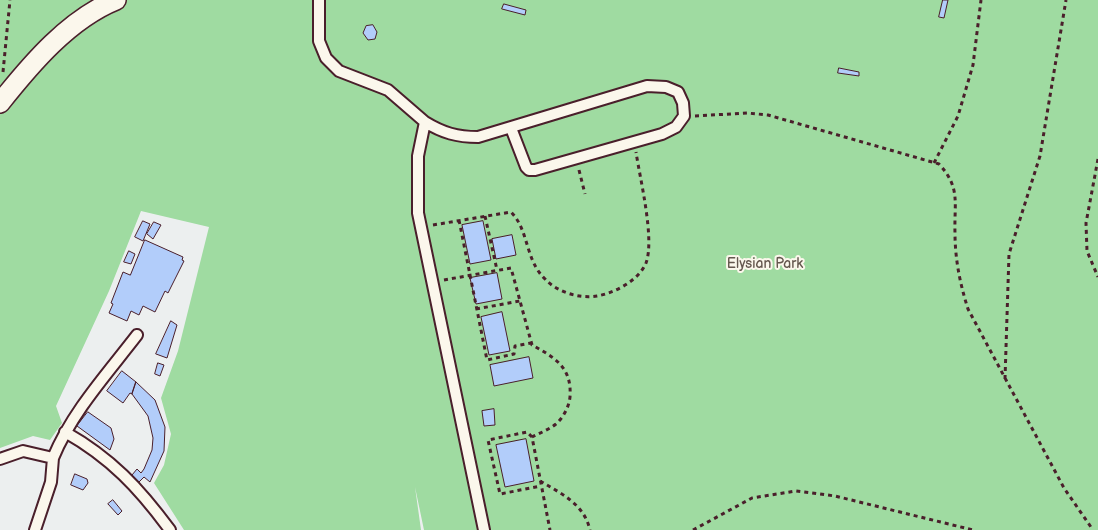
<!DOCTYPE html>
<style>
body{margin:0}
canvas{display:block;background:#ecefef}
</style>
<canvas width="1098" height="530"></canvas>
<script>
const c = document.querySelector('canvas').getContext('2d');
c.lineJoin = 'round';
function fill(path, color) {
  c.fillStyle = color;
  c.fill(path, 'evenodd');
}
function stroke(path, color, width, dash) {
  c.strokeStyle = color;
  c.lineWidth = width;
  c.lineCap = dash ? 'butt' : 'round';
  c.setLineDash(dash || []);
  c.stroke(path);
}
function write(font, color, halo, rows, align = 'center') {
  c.font = font + ' "Balsamiq Sans",sans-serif';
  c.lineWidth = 4;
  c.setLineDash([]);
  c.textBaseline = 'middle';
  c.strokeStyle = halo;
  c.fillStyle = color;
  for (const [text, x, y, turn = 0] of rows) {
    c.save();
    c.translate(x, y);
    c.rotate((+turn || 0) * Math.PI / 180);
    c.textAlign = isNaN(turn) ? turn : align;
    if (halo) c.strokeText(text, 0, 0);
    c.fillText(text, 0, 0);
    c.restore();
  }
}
fill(new Path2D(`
 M0,0h1098v530h-674l-9,-43 6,43h-237l-30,-47 10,-18 7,-31 -10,-36 17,-47 31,-124 -68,-16 -32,80 -53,115 6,17 -12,17 -17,-4 -33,12z`), '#9fdba1');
const building = new Path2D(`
 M943,0h5l-4,18 -5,-1z
 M504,4l22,6 -1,5 -23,-6z
 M373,25l4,7 -2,7 -7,1 -5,-7 3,-7z
 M839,68l20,4v4l-21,-3z
 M143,221l7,3 -7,17 -8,-4z
 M483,221l8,39 -21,4 -8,-39z
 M154,222l7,3 -8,14 -6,-5z
 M512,235l4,20 -20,4 -4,-20z
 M145,240l38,17 -1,3 2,1 -16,32 -3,-2 -10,21 -12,-6 -4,9 -8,-4 -4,10 -18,-8 4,-9 -2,-1 12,-31 7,3z
 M129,251l6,3 -4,10 -7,-2z
 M497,273l5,26 -26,5 -6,-26z
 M502,312l8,39 -21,4 -8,-38z
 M171,321l6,4 -10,33 -11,-4z
 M529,357l4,21 -39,8 -4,-21z
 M158,363l6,2 -4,11 -5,-2z
 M122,371l14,11 -4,12 -2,-1 -7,10 -16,-12z
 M136,382l19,18 10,27 -1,24 -14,31 -6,-5 -5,5 -7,-7 5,-6 4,4 3,-4 8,-19 1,-12 -5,-22 -16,-22z
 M494,409l1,16 -11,1 -2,-15z
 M88,412l23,16 3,11 -4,11 -33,-24z
 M526,439l8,42 -29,6 -9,-42z
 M75,474l12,5 1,4 -5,7 -12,-5z
 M113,500l9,11 -4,4 -10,-11z`);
fill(building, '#b2cdfa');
stroke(building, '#4a1f2b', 1);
const service = new Path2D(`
 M319,0v41l7,17 13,13 49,19 37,32 -7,34v57l66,317
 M425,122c18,11 32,15 53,15l169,-51 19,1 12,5 5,11 1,13 -8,11 -14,7 -127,36h-6l-3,-3 -15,-39
 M65,432c46,26 74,56 105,98
 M53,458c19,-46 54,-84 84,-123
 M0,459l23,-8 30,7 -2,24 -16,48`);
const minor = new Path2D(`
 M0,103c31,-39 69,-84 116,-103`);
stroke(service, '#4a1f2b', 14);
stroke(minor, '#4a1f2b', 22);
stroke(new Path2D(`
 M3,72l7,-72
 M695,116l52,-3 21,2 171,49c22,24 15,39 16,69 0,26 5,51 13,76l96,179 29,42
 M1098,159l-12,64 1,28 11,26
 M934,163l24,-47 15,-51 8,-65
 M579,170l6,24
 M485,216l12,54
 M459,220l28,140 27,-6 1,-8 16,-3
 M433,225l78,-13c18,18 14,48 34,67 12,13 34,20 52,17 18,-3 42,-16 49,-33 9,-24 -6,-84 -10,-111
 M444,280l67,-12 21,77c24,13 40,23 38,52 -1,10 -7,21 -14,27 -8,6 -16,9 -24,13l18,93
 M476,309l44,-8
 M1005,379l4,-125 31,-98 26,-156
 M532,437l-5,-5 -39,8 12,54 41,-8
 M540,481c22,13 44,23 50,49
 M693,530l59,-32 44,-7 39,5 138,34`), '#4a1f2b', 3, [4, 4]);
stroke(service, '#fbf7ec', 10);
stroke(minor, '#fbf7ec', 19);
write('14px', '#64574e', '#fbf7ec', [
 ["Elysian Park",765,264]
]);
</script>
